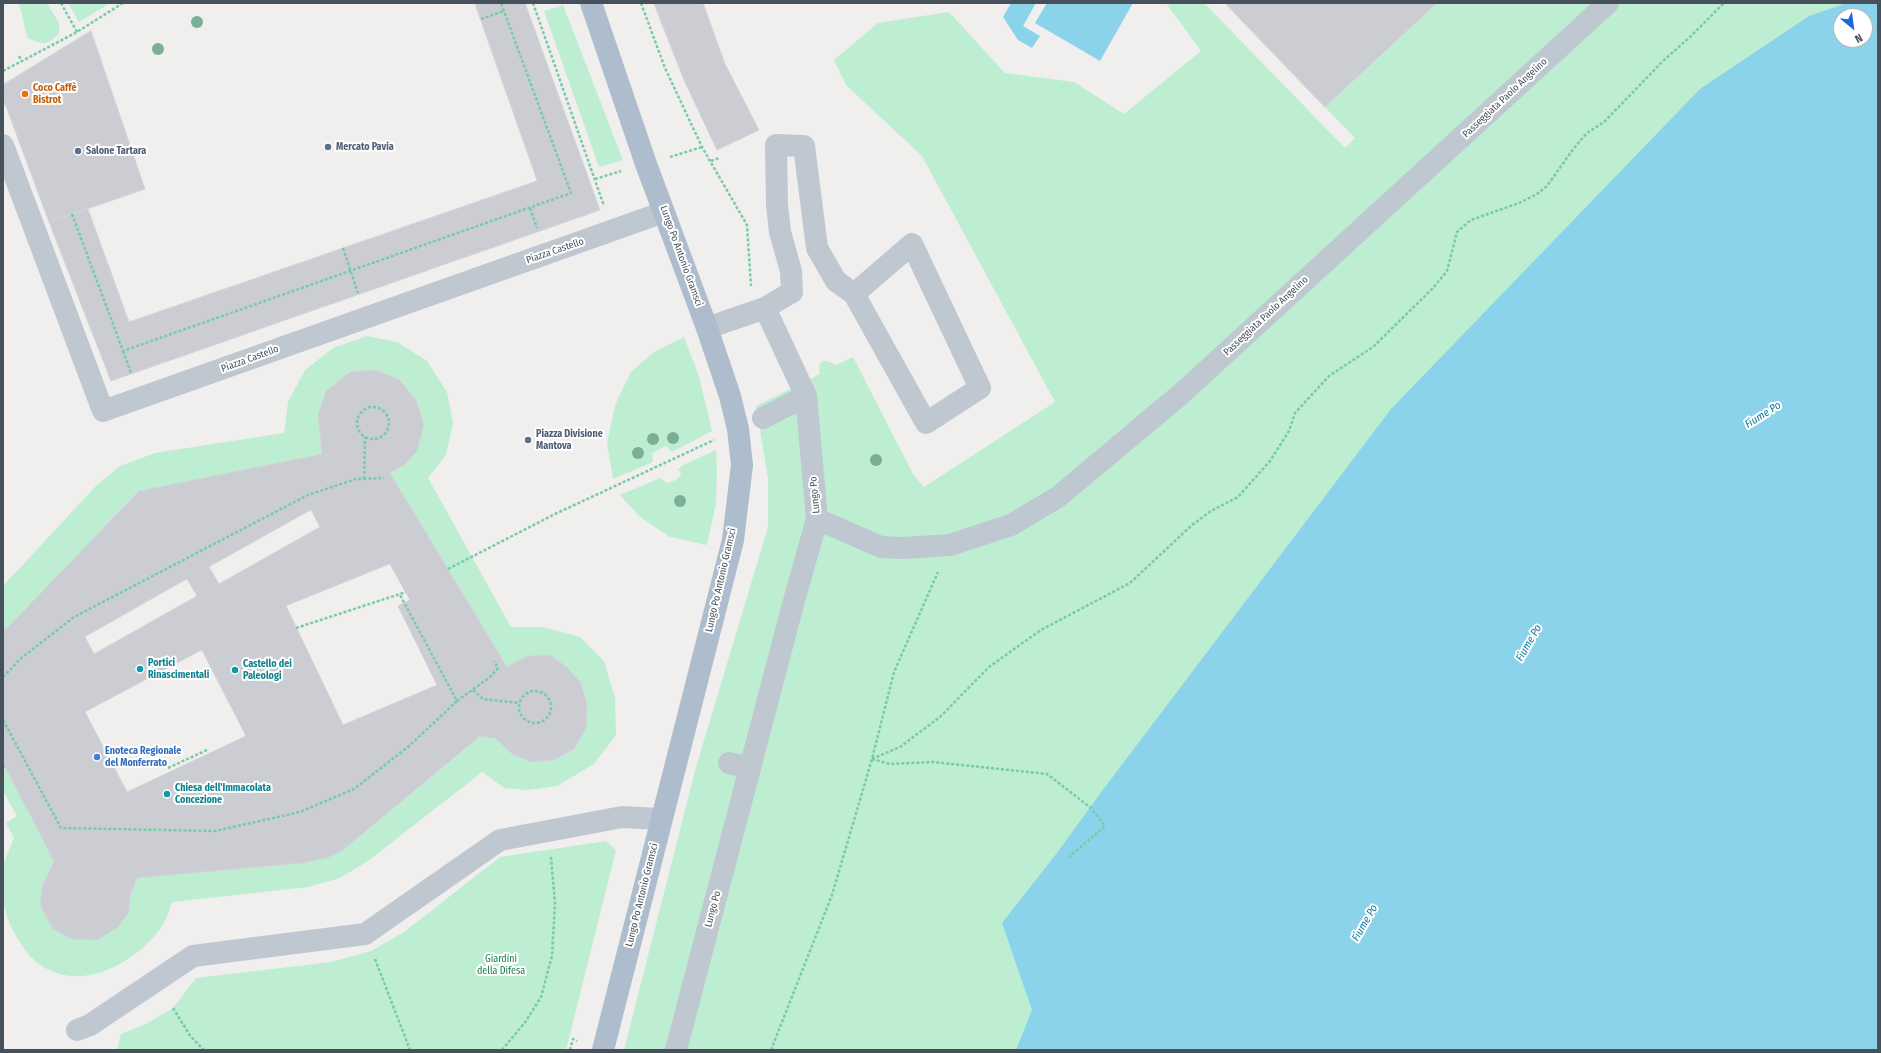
<!DOCTYPE html>
<meta charset="utf-8">
<style>
body{margin:0}
#map{position:relative;width:1881px;height:1053px;overflow:hidden;background:#f1eeee;font-family:"Fira Sans Condensed",sans-serif}
canvas{display:block}
.frame{position:absolute;inset:0;border:4px solid #47515c;pointer-events:none}
.north{position:absolute;left:1833px;top:8px;width:40px;height:40px;box-sizing:border-box;background:#fff;border:1px solid #b5b9be;border-radius:50%;rotate:151deg;font-size:11px;font-weight:700;line-height:16px;text-align:center;color:#47515c}
.north::after{content:'';display:block;margin:auto;width:14px;height:18px;background:#1b68de;clip-path:polygon(50% 0,100% 100%,50% 72%,0 100%)}
</style>
<div id="map">
<canvas width="1881" height="1053"></canvas>
<div class="frame"></div>
<div class="north">N</div>
</div>
<script>
const c = document.querySelector('canvas').getContext('2d');
c.lineJoin = 'round';
function fill(path, color) {
  c.fillStyle = color;
  c.fill(path, 'evenodd');
}
function stroke(path, color, width, dash) {
  c.strokeStyle = color;
  c.lineWidth = width;
  c.lineCap = dash ? 'butt' : 'round';
  c.setLineDash(dash || []);
  c.stroke(path);
}
function write(font, color, halo, rows, align = 'center') {
  c.font = font + ' "Fira Sans Condensed",sans-serif';
  c.lineWidth = 4;
  c.setLineDash([]);
  c.textBaseline = 'middle';
  c.strokeStyle = halo;
  c.fillStyle = color;
  for (const [text, x, y, turn = 0] of rows) {
    c.save();
    c.translate(x, y);
    c.rotate((+turn || 0) * Math.PI / 180);
    c.textAlign = isNaN(turn) ? turn : align;
    if (halo) c.strokeText(text, 0, 0);
    c.fillText(text, 0, 0);
    c.restore();
  }
}
fill(new Path2D(`
 M18,3h29l12,20v10c-11,13 -17,12 -31,5 -5,-12 -4,-23 -10,-35z
 M68,3h42l-31,19z
 M1166,3h38l141,145 10,-10 -30,-31 112,-104h441v1047h-1254l72,-283 72,-240v-49l-12,-72 64,-32c-2,-5 -1,-14 6,-13 3,0 7,3 10,4l17,-8 60,117 11,13 131,-85 -133,-246 -76,-71 -12,-25 44,-37 71,-11 56,61 69,9 50,32 77,-63zM1841,16h24v24h-24z
 M563,5l60,155 -24,7 -55,-156z
 M367,336l30,6 30,19 20,31 6,31 -7,32 -18,23 83,149h32l37,10 24,24 11,37 1,37 -22,29 -37,22 -29,4 -24,-2 -22,-16 -114,89 -28,17 -32,9 -136,15c-3,8 -6,19 -11,26 -28,38 -87,69 -128,31 -5,-4 -9,-11 -13,-17 -15,-21 -20,-47 -17,-72 1,-10 7,-22 11,-32l-8,-15 11,-7 -14,-25v-28l51,98 -11,23 -3,21 14,24 18,10 26,1 20,-13 11,-15 1,-16 7,-18 165,-15 25,-5 16,-8 137,-114 15,2 17,16 19,8 23,-2 20,-11 12,-21 1,-24 -6,-21 -14,-16 -17,-12 -23,1 -20,11 -117,-194 14,-8 13,-14 7,-26 -8,-25 -15,-20 -25,-10 -26,2 -24,19 -8,24 4,39 -183,37 -130,135 -6,3v-43l93,-100 24,-20 35,-13 129,-20 4,-31 17,-32 28,-22z
 M684,337l15,39 13,55 -38,20h-4l-1,-3 -3,-2 -14,7 1,9 -40,17 -6,-36 8,-38 16,-33 23,-20z
 M716,450l1,22 -1,31 -9,42 -37,-8 -30,-20 -20,-22 40,-17 7,5c7,-2 13,-4 14,-11l-3,-2 3,-4z
 M606,841l10,9 -50,200h-449l4,-16 25,-10 27,-16 23,-30 135,-16 40,-11 33,-19 96,-75z`), '#bdeed2');
fill(new Path2D(`
 M1011,3h25l-13,23 17,10 -8,12 -14,-8 -15,-23z
 M1047,3h86l-33,58 -65,-38z
 M1847,3h31v1047h-862l16,-40 -30,-87 55,-70 42,-58 292,-386 309,-320 109,-73zM1841,16h24v24h-24z`), '#8bd3eb');
const building = new Path2D(`
 M475,3h50l75,207 -489,171 -62,-159 39,-13 41,113 408,-141z
 M654,3h49l22,61 34,66 -42,20 -33,-70z
 M1225,3h212l-112,104z
 M91,31l54,158 -96,33 -46,-124v-13z
 M376,370l24,10 16,20 8,25 -7,26 -13,14 -14,8 117,194 20,-11 23,-1 17,12 14,16 6,21 -1,24 -12,21 -20,11 -23,2 -19,-8 -17,-16 -15,-2 -137,114 -16,8 -25,5 -165,15 -7,18 -1,16 -11,15 -20,13 -26,-1 -19,-10 -13,-24 3,-21 11,-23 -51,-98v-134l6,-3 130,-135 183,-37 -4,-39 8,-24 24,-19zM311,510l9,17 -101,57 -10,-17zM390,564l20,36 -12,6 39,79 -94,40 -57,-119zM187,579l10,17 -103,58 -9,-17zM202,650l44,86 -119,56 -42,-80z`);
fill(building, '#cbcdd3');
stroke(building, '#d2d4da', 1);
stroke(new Path2D(`
 M61,3l16,29
 M533,3l71,203
 M641,3l24,65 37,79 45,78 4,61
 M481,19l23,-8
 M19,56l3,6
 M3,71l74,-39 46,-29
 M3,104l1,-1
 M670,157l32,-10
 M711,161l8,-3
 M595,179l26,-8
 M530,208l7,20
 M72,214l51,137 448,-158 -70,-190
 M343,248l15,45
 M123,351l8,22
 M357 423a16 16 0 1 1 32 0a16 16 0 1 1-32 0Z
 M364,479l1,-42
 M448,569l107,-55 159,-74
 M296,628l110,-36
 M3,677l17,-18 54,-42 234,-122 48,-16 28,-1
 M473,690l10,9 36,4
 M519 707a16 16 0 1 1 32 0a16 16 0 1 1-32 0Z
 M457,701l33,-24 8,-9 -4,-7
 M3,720l58,108 154,3 85,-19 54,-23 54,-42 49,-46 -57,-106
 M872,759l28,-12 40,-30 49,-50 52,-37 89,-47 62,-58 19,-14 27,-14 32,-36 19,-30 6,-18 34,-37 44,-29 60,-59 14,-17 10,-39 14,-12 48,-17 18,-9 10,-8 27,-38 13,-15 17,-11 60,-62 27,-24 33,-33
 M872,759l18,5 43,-2 114,12 44,34 14,18 -36,31
 M3,767l2,-1
 M168,768l39,-18
 M375,959l35,91
 M173,1008l18,29 13,13
 M502,1050l24,-29 15,-24 11,-41 3,-53 -4,-46
 M570,1050l3,-11 4,2
 M771,1050l61,-155 40,-136 22,-87 44,-100`), '#76cca5', 2.5, [3, 2]);
stroke(new Path2D(`
 M3,145l100,266 561,-199
 M765,308l27,-16 -1,-21 -11,-39 -3,-27 -1,-60 28,1 13,102 19,33 18,13 72,129 54,-35 -68,-144 -58,50
 M763,418l43,-22
 M817,519l64,28 22,1 47,-3 61,-20 47,-28 123,-103 427,-391
 M729,763l21,5
 M77,1030l13,-5 103,-69 172,-22 135,-94 122,-23 39,2
 M676,1050l116,-442 25,-89 -11,-123 -41,-88 -58,20`), '#bfc8d0', 22);
stroke(new Path2D(`
 M591,3l55,161 61,164 23,68 8,33 4,36 -9,75 -130,510`), '#aebdcd', 22);
c.fillStyle = '#7aaf96';
for (const [x, y] of [
 [197,22],
 [158,49],
 [673,438],
 [653,439],
 [638,453],
 [876,460],
 [680,501]
]) {
  c.beginPath();
  c.arc(x, y, 6, 0, 2 * Math.PI);
  c.fill();
}
for (const [x, y, r, color] of [
 [25,94,4,"#e8710a"],
 [328,147,4,"#5c6f8a"],
 [78,151,4,"#5c6f8a"],
 [528,440,4,"#5c6f8a"],
 [140,669,4,"#0f9aa8"],
 [235,670,4,"#0f9aa8"],
 [97,757,4,"#3f7fe0"],
 [167,794,4,"#0f9aa8"]
]) {
  const dot = new Path2D();
  dot.arc(x, y, r, 0, 2 * Math.PI);
  c.fillStyle = color;
  c.fill(dot);
  stroke(dot, '#fff', 1.5);
}
write('bold 10px', '#c56008', '#fff', [
 ["Coco Caffè",33,88],
 ["Bistrot",33,100]
], 'left');
write('10px', '#47515c', '#fff', [
 ["Passeggiata Paolo Angelino",1505,98,-43],
 ["Piazza Castello",555,251,-19],
 ["Lungo Po Antonio Gramsci",681,256,70],
 ["Passeggiata Paolo Angelino",1266,316,-43],
 ["Piazza Castello",250,359,-20],
 ["Lungo Po",815,495,-95],
 ["Lungo Po Antonio Gramsci",721,580,-77],
 ["Lungo Po Antonio Gramsci",642,895,-76],
 ["Lungo Po",713,909,-75]
]);
write('bold 10px', '#4e5e75', '#fff', [
 ["Mercato Pavia",336,147],
 ["Salone Tartara",86,151],
 ["Piazza Divisione",536,434],
 ["Mantova",536,446]
], 'left');
write('bold 10px', '#0d838f', '#fff', [
 ["Portici",148,663],
 ["Rinascimentali",148,675],
 ["Castello dei",243,664],
 ["Paleologi",243,676],
 ["Chiesa dell'Immacolata",175,788],
 ["Concezione",175,800]
], 'left');
write('bold 10px', '#366cbe', '#fff', [
 ["Enoteca Regionale",105,751],
 ["del Monferrato",105,763]
], 'left');
write('10px', '#187c4e', '#fff', [
 ["Giardini",501,959],
 ["della Difesa",501,971]
]);
write('italic 11px', '#0e7ba0', '#fff', [
 ["Fiume Po",1763,415,-32],
 ["Fiume Po",1529,643,-60],
 ["Fiume Po",1365,923,-60]
]);
</script>
